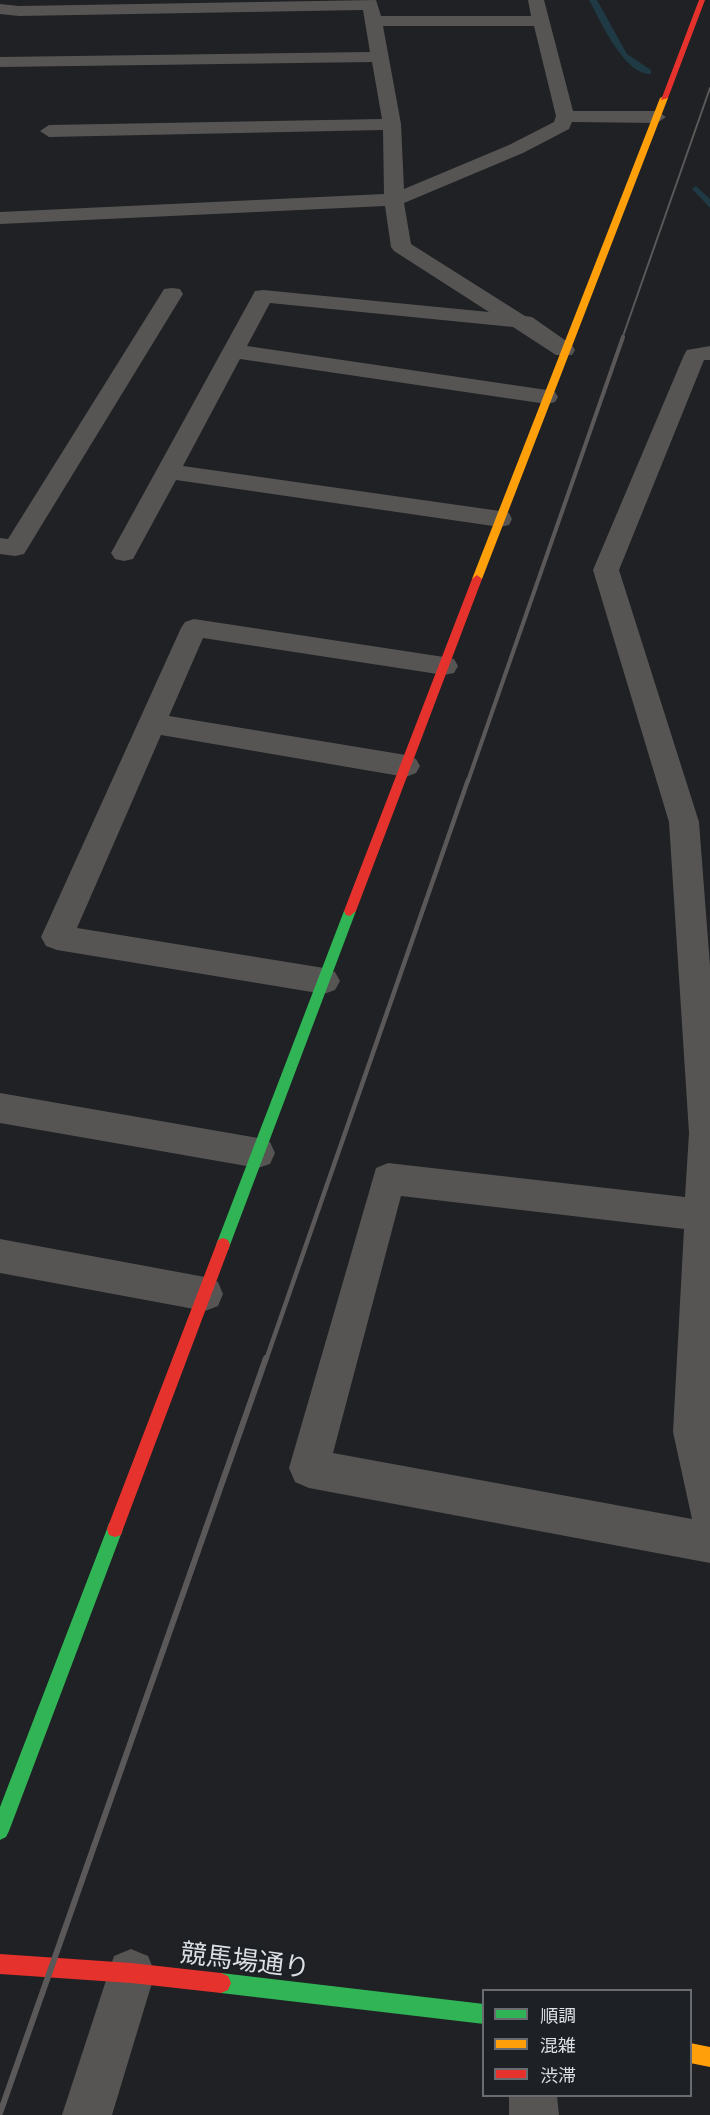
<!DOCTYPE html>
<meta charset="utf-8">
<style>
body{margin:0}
#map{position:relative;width:710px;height:2115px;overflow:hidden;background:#1f2124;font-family:"Fira Sans Condensed","Noto Sans JP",sans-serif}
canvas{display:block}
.legend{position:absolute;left:482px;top:1989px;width:210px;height:108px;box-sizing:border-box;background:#1d2126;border:2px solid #696d72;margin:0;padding:8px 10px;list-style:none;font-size:18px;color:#dcdfe3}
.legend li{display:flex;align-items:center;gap:12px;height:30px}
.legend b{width:30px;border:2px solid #696d72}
</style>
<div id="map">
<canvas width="710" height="2115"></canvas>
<ul class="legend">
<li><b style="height:8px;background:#30b455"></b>順調</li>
<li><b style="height:8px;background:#ff9f0a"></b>混雑</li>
<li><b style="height:8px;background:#e5322d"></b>渋滞</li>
</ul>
</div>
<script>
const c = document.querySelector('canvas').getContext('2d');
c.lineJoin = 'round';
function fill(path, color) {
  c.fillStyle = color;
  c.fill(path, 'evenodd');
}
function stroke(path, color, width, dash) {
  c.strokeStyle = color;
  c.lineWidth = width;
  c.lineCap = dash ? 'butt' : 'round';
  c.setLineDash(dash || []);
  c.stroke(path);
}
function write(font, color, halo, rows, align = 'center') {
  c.font = font + ' "Fira Sans Condensed","Noto Sans JP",sans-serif';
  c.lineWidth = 4.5;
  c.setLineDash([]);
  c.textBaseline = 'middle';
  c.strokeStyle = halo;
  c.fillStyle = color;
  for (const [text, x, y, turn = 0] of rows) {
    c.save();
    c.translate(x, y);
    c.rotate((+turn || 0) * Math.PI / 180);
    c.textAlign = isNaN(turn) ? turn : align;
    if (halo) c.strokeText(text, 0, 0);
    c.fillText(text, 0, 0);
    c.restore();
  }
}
fill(new Path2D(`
 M589,0h8l30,54 24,16v4c-27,1 -51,-54 -62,-74z
 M696,186l14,13v9l-18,-19z`), '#1f3a44');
fill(new Path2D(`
 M376,0l5,16h150l-3,-16h16l29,111h84l9,6 -9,6 -85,-1 -3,7 -46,24 -119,50 7,41 114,72 7,1 40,28 3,5 -3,5h-16l-43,-28 -243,-24 -23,43 300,44 8,2 3,5 -3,5 -8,2 -307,-45 -57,107 317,45 9,2 3,6 -3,6 -9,2 -324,-47 -43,79 -9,2 -9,-2 -4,-6 144,-262 8,-1 226,22 -95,-61 -3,-4 -6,-41 -385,18v-12l384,-18 -1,-64 -334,7 -9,-6 9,-6 333,-6 -10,-57 -372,5v-10l370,-5 -7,-42 -344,6 -19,-2v-10l19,2zM383,26h151l22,90 -2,6 -45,23 -105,44 -3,-65z
 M172,288l8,1 3,5 -159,260 -9,2 -15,-2v-16l8,1 153,-245 3,-5z
 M710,346v14h-6l-85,210 80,252 11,144v597l-401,-75 -14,-6 -6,-14 87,-300 12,-5 297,34 4,-64 -20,-311 -76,-252 91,-215 3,-5zM401,1196l283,33 -11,203 19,87 -359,-66z
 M194,619l250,38 10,2 4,7 -4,7 -10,2 -241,-37 -34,78 237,39 10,4 4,7 -4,7 -10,4 -245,-42 -84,193 247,40 11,4 5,9 -5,9 -11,4 -267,-44 -11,-4 -5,-9 140,-309 4,-6z
 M0,1093l258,45 12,4 5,11 -5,11 -12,4 -258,-45z
 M0,1239l205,38 13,5 5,12 -5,12 -13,5 -205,-38z
 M131,1949l17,7 7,17 -43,142h-50l52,-159z
 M509,2096h48l2,19h-50z`), '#565553');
fill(new Path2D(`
 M350,906l6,5 -126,334 -2,5 -5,2 -5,-2 -2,-5 128,-334z
 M115,1521l6,2 2,6 -114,302 -3,6 -6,3v-33l107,-278 2,-6z
 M221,1973l263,31v20l-263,-31 -7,-3 -3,-7 3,-7z`), '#30b455');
fill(new Path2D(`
 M664,96l4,2 -186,481 -5,4 -4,-2 -1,-2 188,-481z
 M690,2043l20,4v20l-20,-4z`), '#ff9f0a');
fill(new Path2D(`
 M699,0h6l-37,98 -7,2z
 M477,575l5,4 -126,332 -6,5 -4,-1 -2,-4 128,-332z
 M223,1238l5,2 2,5 -107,284 -2,6 -6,2 -6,-2 -2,-6 109,-284 2,-5z
 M0,1954l131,9 90,10 7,3 3,7 -3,7 -7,3 -90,-10 -131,-9z`), '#e5322d');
stroke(new Path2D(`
 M622,339l88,-251`), '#5a5859', 2);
stroke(new Path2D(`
 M468,781l155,-444`), '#5a5859', 4);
stroke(new Path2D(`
 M266,1360l202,-580`), '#5a5859', 4.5);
stroke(new Path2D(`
 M0,2113l266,-755`), '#5a5859', 6);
write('26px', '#dcdfe3', '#1d2126', [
 ["競馬場通り",245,1962,7]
]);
</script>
